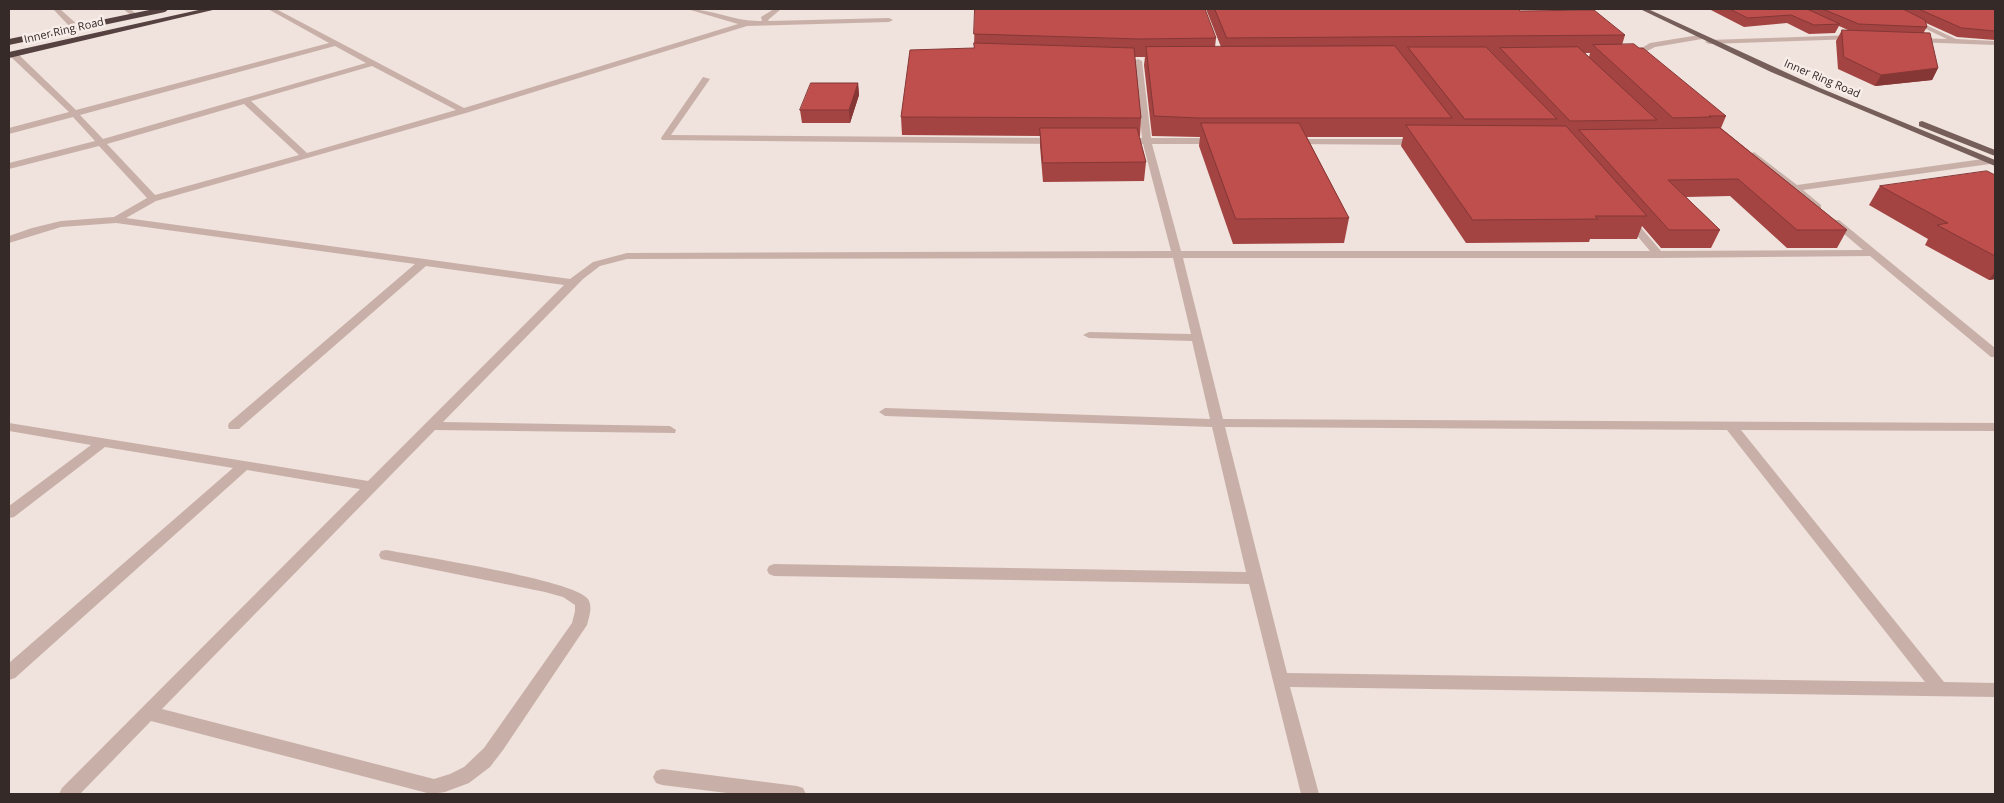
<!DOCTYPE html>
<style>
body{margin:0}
#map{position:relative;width:2004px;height:803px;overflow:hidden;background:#f0e2dc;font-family:"Open Sans",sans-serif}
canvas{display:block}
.frame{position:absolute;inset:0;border:10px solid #352a28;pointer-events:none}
</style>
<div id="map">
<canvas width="2004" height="803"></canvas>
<div class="frame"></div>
</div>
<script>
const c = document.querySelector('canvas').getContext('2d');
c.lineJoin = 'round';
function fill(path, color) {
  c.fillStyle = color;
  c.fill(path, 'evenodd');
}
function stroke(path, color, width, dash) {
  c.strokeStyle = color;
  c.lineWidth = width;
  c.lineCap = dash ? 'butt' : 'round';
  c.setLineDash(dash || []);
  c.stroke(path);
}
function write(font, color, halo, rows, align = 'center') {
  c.font = font + ' "Open Sans",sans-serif';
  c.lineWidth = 5;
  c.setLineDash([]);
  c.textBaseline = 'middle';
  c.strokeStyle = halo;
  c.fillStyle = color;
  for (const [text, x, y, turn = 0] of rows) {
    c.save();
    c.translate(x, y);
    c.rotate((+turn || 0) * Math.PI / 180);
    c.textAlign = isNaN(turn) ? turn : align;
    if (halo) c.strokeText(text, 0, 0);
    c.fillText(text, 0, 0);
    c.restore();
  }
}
fill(new Path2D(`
 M53,9h7l19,17v4h-6z
 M123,9h7l8,6 -6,1z
 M268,9h8l188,99 274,-84 -51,-15c26,0 48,13 75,12l-1,-4 13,-8h7l-13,11 1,1 120,-3 4,2 -4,2 -142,4 -281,87 -310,88 -30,17 444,61 23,-17 34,-9 544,-2 -28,-107h-19l-4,-3 4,-3h18l-8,-77 4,-2 4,2 9,77h65l4,3 -4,3h-64l29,107h469l-27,-32 5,-3 4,1 29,34 202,-1 -33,-28 1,-2h8l156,128v9h-4l-121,-101 -211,2h-476l40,161 772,4v8l-254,-1 203,252 51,1v14l-705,-10 29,107h-18l-52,-210 -475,-8 -5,-2 -2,-4 2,-4 5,-2 472,8 -34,-145 -327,-11 -6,-4 6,-4 325,11 -18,-78 -103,-3 -6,-3 6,-3 102,2 -18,-76 -546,1 -27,7 -17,13 -140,143 227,4 6,4 -1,3 -240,-3 -273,279 272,70 16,-5 14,-7 20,-19 88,-125 3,-12v-6l-12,-8 -18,-5 -159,-32 -5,-1 -2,-4 2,-4 5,-1c32,6 189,30 202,49 5,8 1,18 -1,26l-84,125 -13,17 -21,16 -24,9 -14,2 -280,-73 -71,73h-21l3,-6 298,-299 -113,-19 -232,208 -6,2v-17l224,-195 -128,-21 -91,70 -5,1v-12l82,-61 -82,-14v-8l359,58 196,-196 -138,-19 -187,163h-10l-1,-3 1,-3 186,-159 -299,-41 -55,4 -52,16v-7l23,-8 29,-7 53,-4 33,-19 -48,-52 -90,23v-6l86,-22 -22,-24 -64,17v-6l60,-16 -59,-56v-4h6l60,58 253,-67zM335,46l31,17 -263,76 -23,-24zM372,66l84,44 -149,43 -56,-52zM244,104l55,51 -144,40 -48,-51zM1225,427l502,3 198,252 -638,-9z
 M1884,9h8l64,30 39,2v4l-82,-3 -1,-2 4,-2 31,1z
 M1699,35l4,2 -1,2 -47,8 -24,12 -4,-2 23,-14z
 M1857,35l1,2 -4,2 -145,5 -4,-2 4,-2z
 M703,77l7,2 -39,56 385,3 4,3 -4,3 -394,-4 -1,-2z
 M1294,139h125l4,3 -4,3 -128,-1v-4z
 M1754,152l43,33 193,-27 5,3 -5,3 -187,26 18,15v4l-3,1 -67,-53 -2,-2z
 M662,769l135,17 6,2 3,6h-71l-73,-9 -6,-2 -3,-6 3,-6z`), '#c8b0a9');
fill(new Path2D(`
 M1640,9h8l172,79 175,72v6l-224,-94z
 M1922,121l73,29v6l-76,-30v-4z`), '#765e5a');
fill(new Path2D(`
 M154,9h15l-4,3 -156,33v-6z
 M203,9h14l-208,49v-6z`), '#554240');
fill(new Path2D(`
 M975,9l241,29 -1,9h6l-15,-38h312l2,2 105,24 -3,10 104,71 -5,12 126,102 -10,18h-50l-57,-52 -44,1 34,33 -9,18h-50l-19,-22 -5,13h-47l-1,3 -123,1 -65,-97 2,-9h-96l42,81 -5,25 -111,1 -34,-98 1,-9 -48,-1 -8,-71 1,-8h-10l6,61 -1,18h-1l7,26 -2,19 -101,1 -3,-36v-10l-138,-1 -1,-18 73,-69zM1585,53h5l-1,4z
 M1709,9h286v31l-38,-3 -31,-14 1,4 -3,5 14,36 -6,12 -57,6 -37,-17 -2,-28 6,-11h6l-9,-4 -4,7 -26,1 -22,-11 -43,4z
 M858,83l1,12 -9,28h-48l-2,-13z
 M1995,175v104l-6,1 -64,-35 3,-6 -59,-34 11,-19z`), '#a34442');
fill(new Path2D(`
 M1938,68l-6,12 -57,6 6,-11z
 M858,83l1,12 -9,28 -1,-13z
 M1995,271v8l-6,1z`), '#853736');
const building = new Path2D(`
 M975,9h230l11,29 -77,1 -165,-5z
 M1215,9h303l2,2 74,-1 31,25 -398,3z
 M1730,9h77l33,15 -26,1 -23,-10 -43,3z
 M1823,9h80l22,11 2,7 -68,-3z
 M1919,9h76v22l-33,-3z
 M1842,30l88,3 8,35 -57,7 -37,-18z
 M974,43l160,5 7,70 -240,-1 9,-67 64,-2z
 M1634,44l5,4h4l83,68h-17l2,1 -38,1 -80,-73z
 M1395,46l57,72h-254l-44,-2 -8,-69z
 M1408,47h78l71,72h-92z
 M1578,47l79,73 -87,1 -70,-73z
 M811,83h47l-9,27h-49z
 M1201,123h98l50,95 -113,1z
 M1406,125l160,1 81,90h-52l3,3 -125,1z
 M1040,128h97l9,34 -103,1z
 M1720,128l127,102h-50l-59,-51 -70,1 52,50h-51l-90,-100z
 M1987,171l8,4v81l-58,-31 11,-2 -68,-37z`);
fill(building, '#be4f4d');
stroke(building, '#853736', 1);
write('11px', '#352a28', '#f8ede8', [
 ["Inner Ring Road",64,31,-13],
 ["Inner Ring Road",1822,79,23]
]);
</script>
